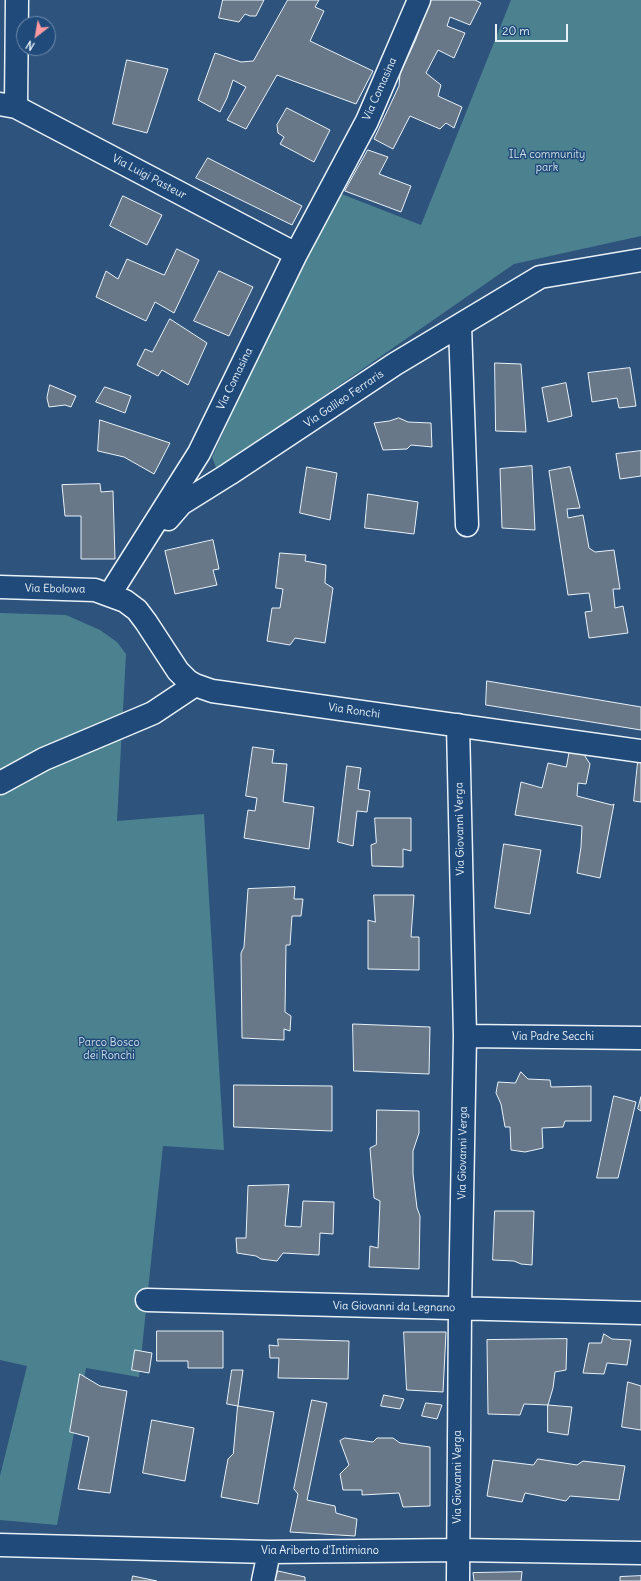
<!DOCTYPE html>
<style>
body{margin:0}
#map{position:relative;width:641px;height:1581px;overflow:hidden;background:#2e537d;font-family:Delius,sans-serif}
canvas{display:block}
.north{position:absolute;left:16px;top:16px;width:40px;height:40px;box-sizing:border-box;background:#1f4a7a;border:1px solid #6f8dac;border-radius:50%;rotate:211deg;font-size:11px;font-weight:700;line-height:16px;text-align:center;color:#e8f1f8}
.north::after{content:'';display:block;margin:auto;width:14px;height:18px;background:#ff9aa2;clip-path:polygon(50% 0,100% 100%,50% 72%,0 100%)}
.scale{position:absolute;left:495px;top:24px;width:73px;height:18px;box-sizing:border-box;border:2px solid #e8f1f8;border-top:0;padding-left:5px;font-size:12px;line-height:14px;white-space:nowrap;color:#e8f1f8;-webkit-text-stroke:3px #1f4a7a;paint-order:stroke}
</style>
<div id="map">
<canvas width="641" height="1581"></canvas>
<div class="north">N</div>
<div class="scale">20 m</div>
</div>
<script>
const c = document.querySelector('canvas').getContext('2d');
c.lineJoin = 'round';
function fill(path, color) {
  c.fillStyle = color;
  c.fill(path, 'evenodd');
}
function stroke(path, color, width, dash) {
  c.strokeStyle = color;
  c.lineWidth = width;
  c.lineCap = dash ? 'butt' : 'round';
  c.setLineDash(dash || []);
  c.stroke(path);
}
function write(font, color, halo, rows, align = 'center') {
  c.font = font + ' Delius,sans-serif';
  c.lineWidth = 3;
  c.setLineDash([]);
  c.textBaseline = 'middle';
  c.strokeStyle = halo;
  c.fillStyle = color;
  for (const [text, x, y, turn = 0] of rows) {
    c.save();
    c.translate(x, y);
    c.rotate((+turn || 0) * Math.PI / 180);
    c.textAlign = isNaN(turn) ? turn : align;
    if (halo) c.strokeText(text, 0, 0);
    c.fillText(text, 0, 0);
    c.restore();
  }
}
fill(new Path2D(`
 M511,0h130v236l-127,28 -297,206 -5,-13 83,-181 44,-83 82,32z
 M0,613l66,2 34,15 17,12 9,12 -9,167 87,-7 20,336 -61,-4 -24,231 -53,-9 -29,157 -57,-5v-44l27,-110 -27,-6z`), '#4c828f');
const building = new Path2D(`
 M223,0h41l-8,16h-6l-5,-2 -6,8 -20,-4z
 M288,0h31l-4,7 9,4 -14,30 63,30 -17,33 -79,-29 -31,54 -19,-9 19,-33 -13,-7 -6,18 -7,14 -22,-12 17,-47 26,9 12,-1z
 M430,0h45l6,3 -11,22 -20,-8 -3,9 18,7 -11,25 -16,-8 -12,23 15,12 -3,11 24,11 -8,21 -8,-5 -6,6 -30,-13 -17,33 -19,-10 25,-53 1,-12 16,-35z
 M127,60l41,9 -21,64 -34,-9z
 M287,108l43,22 -16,32 -34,-18 4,-7 -6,-4 -1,-8z
 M368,150l20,7 -9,17 32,12 -10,26 -56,-21z
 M208,158l94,48 -10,19 -96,-47z
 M123,196l39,19 -15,30 -37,-19z
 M177,249l22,11 -25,53 -19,-11 -9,19 -50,-24 10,-26 12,8 9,-20 37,16z
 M219,271l34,16 -24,49 -35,-15z
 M170,319l37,24 -19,42 -26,-15 -4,6 -21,-11 8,-16 7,3z
 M495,363l26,1 5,68 -30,-1z
 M630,368l6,38 -17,2 -2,-10 -25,4 -4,-29z
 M566,383l6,33 -24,6 -6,-34z
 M50,385l26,11 -5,11 -6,-2 -16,2 -2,-9z
 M105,387l26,9 -6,17 -29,-11z
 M399,418l9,4 23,1 1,24 -21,-2 -4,4 -24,1 -9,-27 15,-2z
 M100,420l70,23 -16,31 -30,-17 -26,-6z
 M641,451v25l-21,3 -4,-25z
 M532,466l3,64 -33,-2 -2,-59z
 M307,467l30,6 -7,47 -30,-7z
 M570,467l10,41 -13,1 1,9 15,-3 6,33 6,4 19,-2 6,39h-7l2,19 8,-2 5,27 -39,5 -4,-26 7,-1 -3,-18 -21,2 -19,-124z
 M100,484l1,8 12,-1 2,68h-34v-43h-16l-3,-31z
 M368,494l50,8 -4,32 -49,-6z
 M213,540l6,29 -6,1 4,15 -42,9 -10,-43z
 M280,553l26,2 -1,6 21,4 -1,18 8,5 -8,55 -30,-5 -5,7 -23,-4 5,-33h8l3,-19 -7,-1z
 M487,681l154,26v23l-155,-25z
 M253,747l21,3 -2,13 15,1 -4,38 31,5 -5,42 -65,-11 4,-28 7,1 2,-13 -11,-2z
 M570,749l13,4 7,11 -4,20 -8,-1 -1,13 35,9 2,-1 -14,74 -23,-5 4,-26 1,-21 -67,-11 6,-33 21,6 6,-25 18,4z
 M638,762h3v40l-7,-1z
 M347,766l14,2 -3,21 12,2 -3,21 -10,-1 -4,35 -15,-4z
 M375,818h36v33l-8,-2v18l-31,-1 -1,-21 5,-2z
 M504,844l37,6 -11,64 -35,-6z
 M295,887l-1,12h9l-2,17h-9l-2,29h-4l-1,67 6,4 -1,15 -6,-2v11l-42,-2 -1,-85 3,-6 4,-58z
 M374,895h40l-3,42h8v33l-51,-1v-49l7,2z
 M353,1024l77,3 -1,47 -75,-3z
 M521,1072l7,7 22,1 1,7 40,-1v35h-26l-2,6 -21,1 1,20 -18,4 -14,-2 -1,-23h-5l-4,-23 -5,-11 2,-11 17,1z
 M234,1085l98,1v45l-98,-4z
 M614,1096l22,6 -18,76h-21z
 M641,1097v14l-3,-2z
 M377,1110l42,1v22l-6,18v23l4,34 3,8 -1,53 -50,-2 1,-21 8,2 2,-47 -6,-3 -4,-50 6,-3z
 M289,1185l-4,41 16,1 2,-26 31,1 -1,32 -13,-1 -1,22 -36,-2 -6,8 -16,-2 -5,-3 -19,-3 -1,-15h10l2,-52z
 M495,1211h39l-2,54 -11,-1 -7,-3 -21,-1z
 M157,1331h66v37h-35v-7h-31z
 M404,1332h42l-3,60 -36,-2z
 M604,1334l8,5 19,1 -4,25 -20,-2 -3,11 -21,-1 6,-30h12z
 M278,1339l71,2 -1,38 -70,-1 1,-20h-9l-1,-13 9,1z
 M567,1339l-1,31 -11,2 -2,16 -5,17 -24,-1 -4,11 -32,-1 -1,-74z
 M135,1350l17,3 -3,20 -17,-3z
 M232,1370h11l-5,36 -11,-2z
 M80,1374l20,12 27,5 -17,102 -32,-4 11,-52 -19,-5z
 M628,1382l13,4v44l-19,-3z
 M384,1395l20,4 -4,10 -19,-3z
 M312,1400l15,3 -20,97 28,6 1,7 21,6 -2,17 -65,-4 8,-38 -4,-5z
 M426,1403l16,2 -5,14 -15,-3z
 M548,1405l24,2 -4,28 -20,-3z
 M238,1406l36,6 -16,92 -37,-7 7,-38 5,-5z
 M152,1420l42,8 -9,53 -42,-8z
 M345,1438l28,4 4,-4h16l7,5 30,4v59l-27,1 -4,-14 -37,2v-5h-19l-3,-16 9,-9 -9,-24z
 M538,1459l39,6 6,-4 42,5 -6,34 -49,-4 -4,5 -41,-8 -3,9 -35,-6 6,-36 40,5z
 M278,1571l27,6v4h-30z
 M522,1572l-1,9h-47l-1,-8z
 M133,1576l24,5h-25z
 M641,1576v5h-21v-4z`);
fill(building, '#697888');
stroke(building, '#e8f1f8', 1);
const minor = new Path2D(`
 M0,104l16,3 280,147
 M16,107l1,-107
 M460,326l7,199
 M168,519l13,-15 48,-30 166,-110 145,-87 101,-17
 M0,587l95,3 30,11 12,9 9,12 32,49 10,10 7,4 17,6 429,60
 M110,594l89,-141 97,-199 71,-133 52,-121
 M458,725l7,311 -5,272 -2,273
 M0,783l44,-24 109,-46 42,-28
 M465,1036l176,2
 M147,1300l494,13
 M0,1545l269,7 189,-2 183,3
 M263,1581l6,-29`);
stroke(minor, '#e8f1f8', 25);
stroke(minor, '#1f4a7a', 22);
write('11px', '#e8f1f8', '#1f4a7a', [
 ["Via Comasina",380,89,-66],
 ["Via Luigi Pasteur",149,177,28],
 ["Via Comasina",235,379,-64],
 ["Via Galileo Ferraris",344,399,-34],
 ["Via Ebolowa",55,589,1],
 ["Via Ronchi",354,711,8],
 ["Via Giovanni Verga",460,829,-91],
 ["Via Padre Secchi",553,1037],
 ["Via Giovanni Verga",463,1153,-89],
 ["Via Giovanni da Legnano",394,1307,1],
 ["Via Giovanni Verga",458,1477,-90],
 ["Via Ariberto d'Intimiano",320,1551]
]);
write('11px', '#d1e0e8', '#1f4a7a', [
 ["ILA community",547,155],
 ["park",547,168],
 ["Parco Bosco",109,1043],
 ["dei Ronchi",109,1056]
]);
</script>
